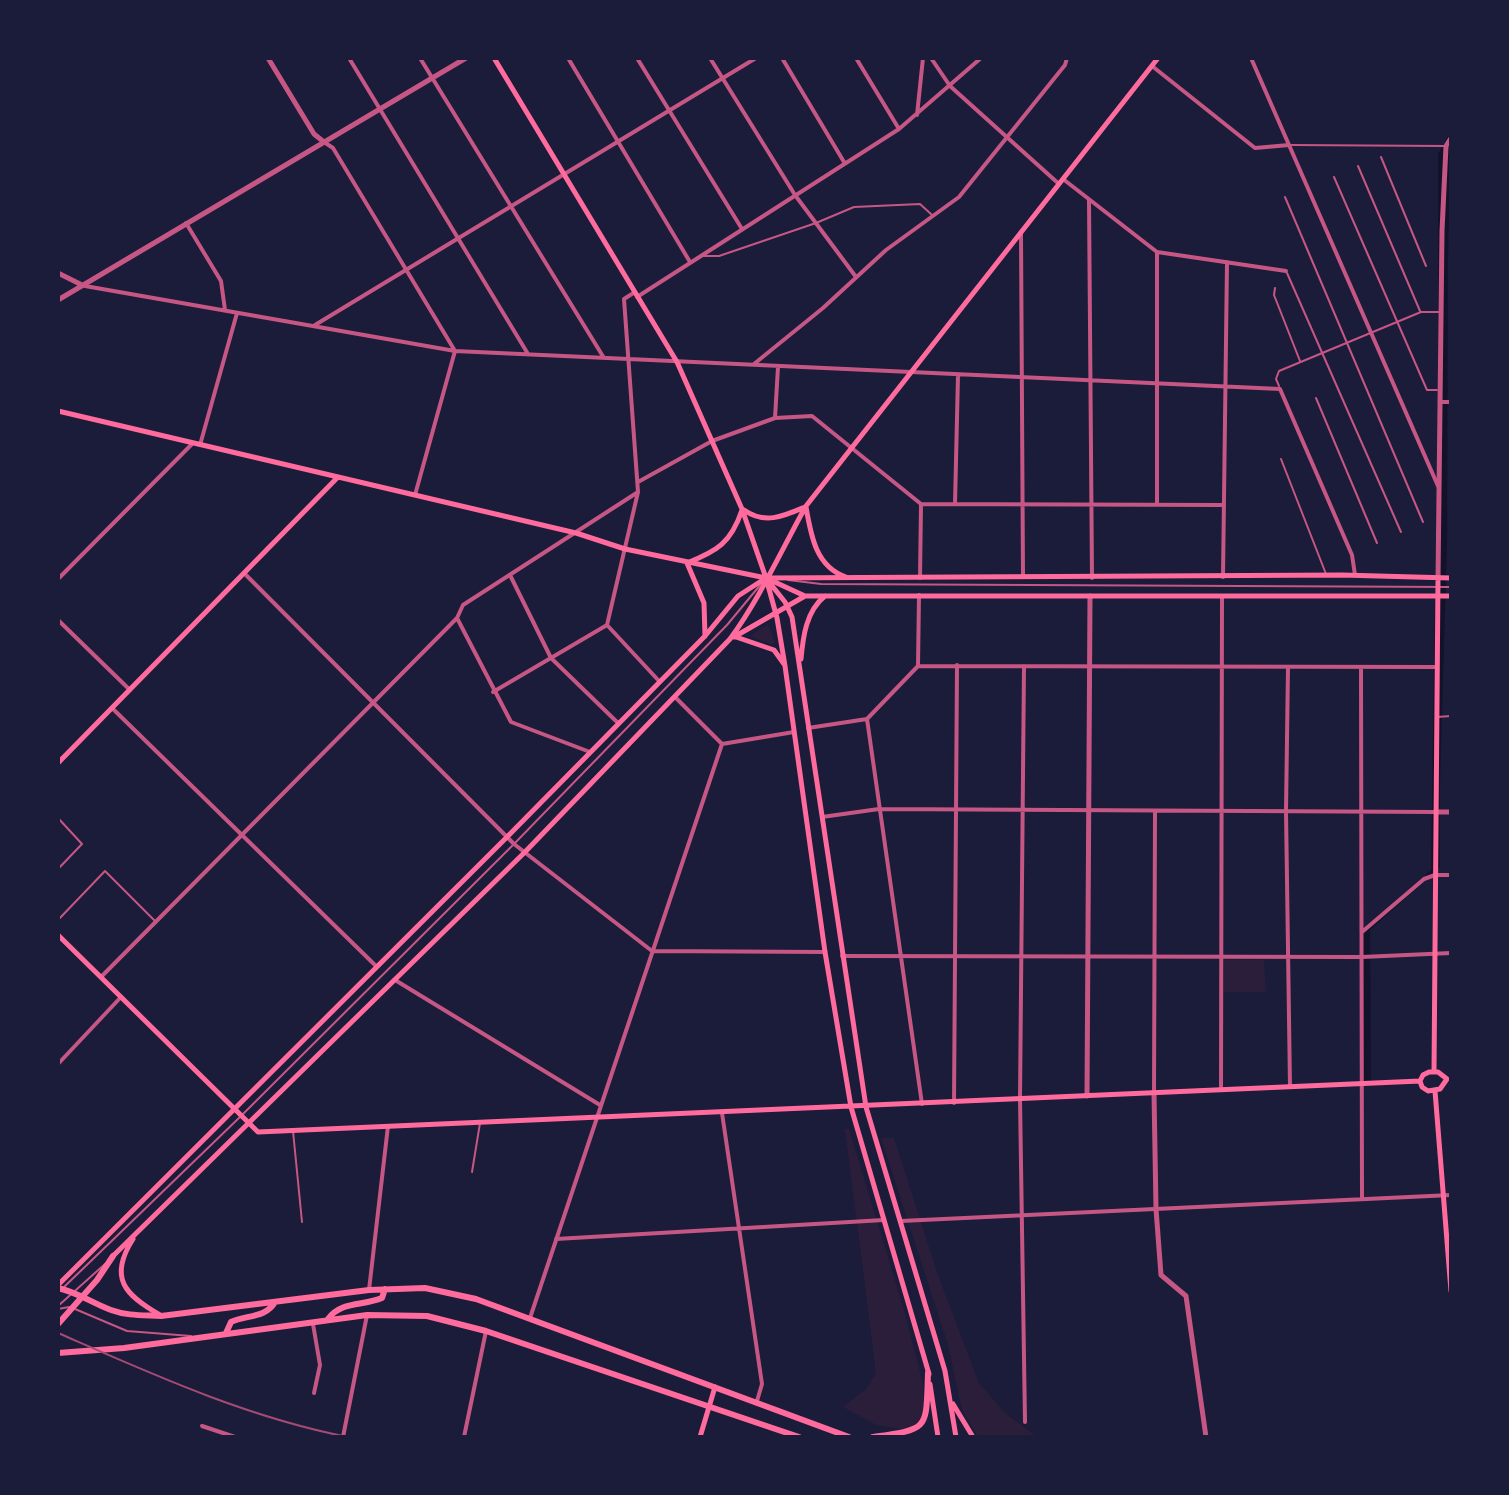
<!DOCTYPE html>
<style>
body{margin:0}
#map{position:relative;width:1509px;height:1495px;overflow:hidden;background:#1b1b3a;font-family:"Asap Condensed",sans-serif}
canvas{display:block}
.frame{position:absolute;inset:0;border:60px solid #1b1b3a;pointer-events:none}
</style>
<div id="map">
<canvas width="1509" height="1495"></canvas>
<div class="frame"></div>
</div>
<script>
const c = document.querySelector('canvas').getContext('2d');
c.lineJoin = 'round';
function fill(path, color) {
  c.fillStyle = color;
  c.fill(path, 'evenodd');
}
function stroke(path, color, width, dash) {
  c.strokeStyle = color;
  c.lineWidth = width;
  c.lineCap = dash ? 'butt' : 'round';
  c.setLineDash(dash || []);
  c.stroke(path);
}
fill(new Path2D(`
 M768,624l7,18 -3,3 -22,-9z
 M1224,960h40l2,32h-42z
 M845,1129h4l55,181 19,73 1,29 -6,10 -12,8 -30,-5 -33,-18 23,-18 10,-16z
 M881,1138h13l44,137 41,108 26,30 28,21 10,3h-65l-16,-27 -14,-65z`), '#2a1e3b');
fill(new Path2D(`
 M1451,131l-3,126 -1,286 -7,239v85l-70,63 1,152 -11,-1 2,-81 -3,-67 72,-63 7,-470v-246z`), '#12122b');
stroke(new Path2D(`
 M1291,145l154,1
 M1381,157l45,109
 M1358,166l62,145
 M1334,177l93,213h10
 M1285,197l138,325
 M703,256h16l97,-33 38,-16 66,-3 12,11
 M1287,273l114,259
 M1275,288l-1,7 26,66
 M1279,386l-3,-7 3,-8 142,-59h19
 M1316,398l61,145
 M1281,459l45,115
 M788,580l33,4 630,3
 M1437,717l14,-1
 M58,818l24,26 -24,25
 M58,920l47,-49 50,50
 M293,1131l9,91
 M472,1172l8,-49
 M64,1287l177,-171 273,-272 213,-219 34,-41
 M58,1306l47,-42
 M58,1309l11,-2
 M75,1309l52,22 64,5`), '#c65784', 2);
stroke(new Path2D(`
 M349,58l179,296
 M420,58l184,300
 M568,58l122,204
 M637,58l105,171
 M710,58l85,137 61,82
 M782,58l62,104
 M856,58l43,71
 M931,58l19,28 109,98
 M1251,58l187,428
 M1152,66l103,82 34,-3
 M917,115l6,-57
 M324,142l9,6 122,203
 M1063,179l94,73 129,19
 M1089,200l3,378
 M186,223l35,58 4,29
 M1021,233l2,344
 M85,286l370,65 825,38 72,166 3,20
 M637,297l262,-168 82,-71
 M315,325l441,-267
 M754,364l69,-56 63,-58 73,-53 106,-132 2,-7
 M1441,402h10
 M775,418l3,-51
 M200,445l37,-132
 M638,482l74,-41 63,-23 37,-2 109,88 302,1
 M415,495l40,-144
 M955,504l3,-129
 M1157,505v-253
 M245,574l269,270 138,107 173,1
 M510,575l41,83 67,65
 M1223,577l4,-315
 M920,578l1,-74
 M58,579l135,-136
 M457,618l54,104 79,30
 M58,620l72,70
 M607,625l31,-133 -14,-193 11,-7
 M607,625l52,56
 M918,666l1,-71
 M1024,666l-4,433 5,323
 M1288,667l-2,144 4,276
 M1361,667l1,532
 M493,692l114,-67
 M676,698l46,46 72,-12
 M112,708l264,258
 M867,719l55,385
 M808,728l59,-9 51,-53 519,1
 M822,817l57,-8 556,3
 M1362,932l62,-53 11,-4h16
 M842,956l520,1 89,-4
 M101,977l356,-359 6,-13 175,-113
 M395,980l205,125
 M58,1064l63,-67
 M1221,1090l1,-493
 M1154,1093l1,-281
 M954,1103l3,-438
 M722,1113l40,271 -5,17
 M901,1221l550,-26
 M556,1239l328,-19
 M369,1290l19,-164
 M530,1318l192,-574
 M313,1324l7,41 -6,28
 M202,1426l33,11
 M343,1437l24,-122
 M464,1437l22,-106`), '#c65784', 4);
stroke(new Path2D(`
 M268,58l46,76 10,8
 M58,273l24,12
 M58,300l408,-242
 M1438,578l4,-347 4,-85 5,-8
 M1435,812h16
 M1154,1093l2,116 5,66 25,21 20,141
 M1087,1096l3,-500`), '#c65784', 5);
stroke(new Path2D(`
 M494,58l183,304 65,147 24,69 11,40 8,48 40,286 26,155 78,267
 M58,411l518,122 49,16 141,29 39,18h646
 M806,507c5,29 10,60 40,70
 M744,510c21,15 40,6 61,-3
 M769,582l16,20 7,15 74,490 79,264 11,66
 M705,636l-1,-33 -17,-40c30,-12 44,-20 55,-53
 M734,637l71,-41
 M736,637l38,13 10,14
 M801,659c2,-22 5,-48 24,-63
 M58,763l279,-285
 M58,935l200,197 1162,-51
 M1429,1072h9l9,7 -7,10 -12,2 -6,-4 -2,-6 3,-6z
 M1434,1072l4,-494
 M1435,1091l16,200
 M133,1239c-25,39 -8,56 27,76
 M113,1256l412,-404 205,-213c30,-41 51,-88 76,-133l352,-448
 M58,1285l449,-448 198,-201 33,-40 28,-18 576,-3 109,3
 M930,1384l8,53
 M953,1404l20,33
 M700,1437l15,-50`), '#ff6b9d', 5);
stroke(new Path2D(`
 M58,1288c19,4 34,15 53,22 16,6 33,5 50,6l208,-26 56,-2 51,11 373,138
 M328,1319c13,-18 35,-13 54,-21l3,-9
 M58,1324l39,-44 16,-24
 M226,1333l5,-11c15,-7 35,-4 44,-20
 M58,1353l66,-5 243,-33 60,1 59,15 313,106
 M873,1437c57,-8 53,-7 55,-64`), '#ff6b9d', 6);
stroke(new Path2D(`
 M58,1333c94,41 188,84 290,104`), '#a44b75', 2);
</script>
